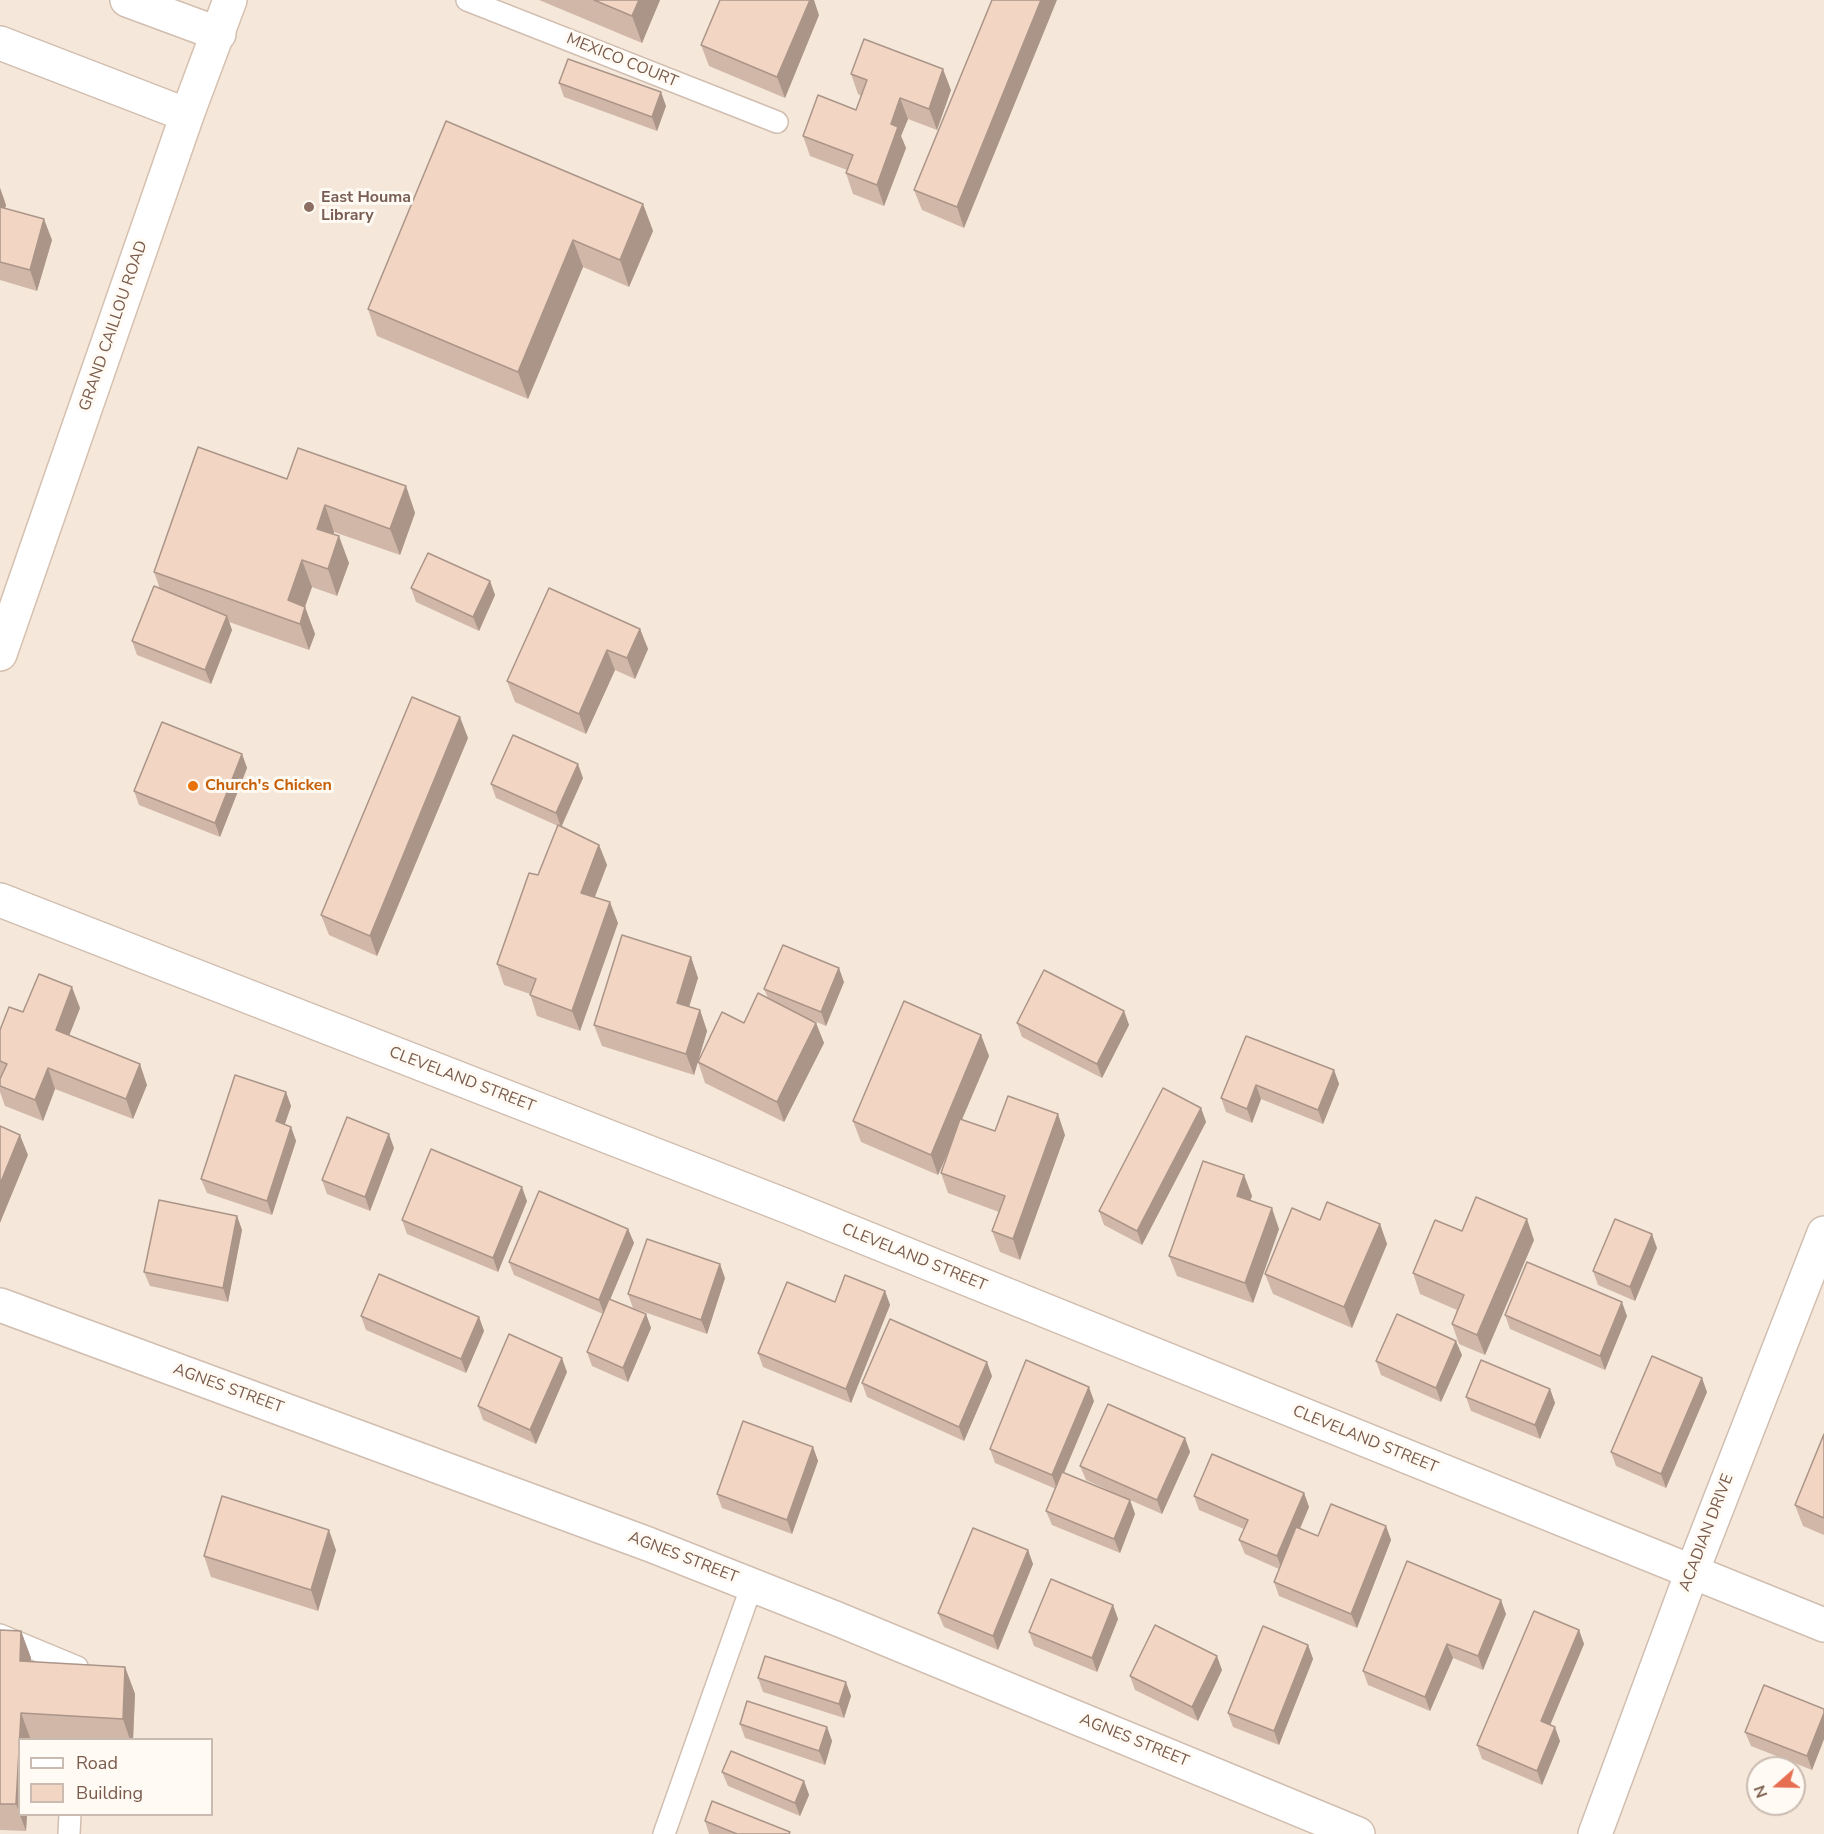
<!DOCTYPE html>
<style>
body{margin:0}
#map{position:relative;width:1824px;height:1834px;overflow:hidden;background:#fdf6ec;font-family:"Nunito Sans",sans-serif}
canvas{display:block}
.legend{position:absolute;left:18px;top:1738px;width:195px;height:78px;box-sizing:border-box;background:#fffaf3;border:2px solid #cabbb1;margin:0;padding:8px 10px;list-style:none;font-size:18px;color:#7a5c4d}
.legend li{display:flex;align-items:center;gap:12px;height:30px}
.legend b{width:30px;border:2px solid #cabbb1}
.north{position:absolute;left:1746px;top:1756px;width:60px;height:60px;box-sizing:border-box;background:#fffaf3;border:2px solid #cabbb1;border-radius:50%;rotate:250deg;font-size:16px;font-weight:700;line-height:24px;text-align:center;color:#7a5c4d}
.north::after{content:'';display:block;margin:auto;width:21px;height:27px;background:#e76f51;clip-path:polygon(50% 0,100% 100%,50% 72%,0 100%)}
</style>
<div id="map">
<canvas width="1824" height="1834"></canvas>
<ul class="legend">
<li><b style="height:8px;background:#fff"></b>Road</li>
<li><b style="height:16px;background:#f3d5c3"></b>Building</li>
</ul>
<div class="north">N</div>
</div>
<script>
const c = document.querySelector('canvas').getContext('2d');
c.lineJoin = 'round';
function fill(path, color) {
  c.fillStyle = color;
  c.fill(path, 'evenodd');
}
function stroke(path, color, width, dash) {
  c.strokeStyle = color;
  c.lineWidth = width;
  c.lineCap = dash ? 'butt' : 'round';
  c.setLineDash(dash || []);
  c.stroke(path);
}
function write(font, color, halo, rows, align = 'center') {
  c.font = font + ' "Nunito Sans",sans-serif';
  c.lineWidth = 6;
  c.setLineDash([]);
  c.textBaseline = 'middle';
  c.strokeStyle = halo;
  c.fillStyle = color;
  for (const [text, x, y, turn = 0] of rows) {
    c.save();
    c.translate(x, y);
    c.rotate((+turn || 0) * Math.PI / 180);
    c.textAlign = isNaN(turn) ? turn : align;
    if (halo) c.strokeText(text, 0, 0);
    c.fillText(text, 0, 0);
    c.restore();
  }
}
fill(new Path2D(`
 M0,0h1824v1834h-1824zM20,1740h192v74h-192zM1758,1768h36v36h-36z`), '#f5e8da');
const lane = new Path2D(`
 M467,0l310,122
 M0,1635l77,32 -3,73
 M69,1834l1,-20
 M664,1834l88,-249`);
const street = new Path2D(`
 M127,0l92,34
 M0,43l187,72
 M0,900l789,307 1035,418
 M0,1305l648,239 187,74 523,216
 M1595,1834l97,-262 132,-339`);
const secondary = new Path2D(`
 M0,654l187,-539 43,-115`);
stroke(lane, '#d1beb0', 24);
stroke(street, '#d1beb0', 36);
stroke(secondary, '#d6c0b0', 36);
stroke(lane, '#fff', 21);
stroke(street, '#fff', 33);
stroke(secondary, '#fff', 33);
fill(new Path2D(`
 M539,0h121l-18,43z
 M992,0l-28,228 -42,-18 -8,-20z
 M819,15l-34,83 -76,-32 -8,-21z
 M851,74l100,16 -14,40 -29,-11 -7,17 5,12 -22,58 -31,-12 -7,-21 1,-3 -37,-14 -7,-20 53,-26 5,-14 -3,-2z
 M559,83l107,23 -9,25 -93,-34z
 M0,188l6,17 -1,3 47,32 -15,51 -37,-11z
 M643,204l10,27 -24,56 -46,-20 -55,132 -151,-63 -9,-27z
 M287,479l119,7 9,27 -15,42 -66,-23v2l15,29 -12,33 -25,-9 -7,20 10,27 -6,16 -80,-28 3,8 -21,54 -74,-29 -5,-14 28,-52 -6,-17z
 M490,581l5,14 -16,36 -63,-29 -5,-14z
 M640,629l8,20 -13,30 -20,-9 -29,64 -71,-32 -8,-21z
 M468,738l-91,218 -48,-21 -8,-20z
 M242,754l5,14 -27,69 -81,-32 -5,-14z
 M583,778l-21,48 37,19 8,20 -12,32 23,26 -38,108 -43,-15 -7,-22 -26,-9 -7,-21 41,-89 20,-49 -62,-28 -5,-14z
 M691,957l7,21 -9,29 11,3 7,21 -13,44 -92,-29 -8,-21z
 M844,982l-18,44 -14,-6 4,3 8,20 -40,79 -79,-39 -7,-21 46,-39 24,-25 -4,-9z
 M80,1008l-11,28 78,49 -14,34 -78,-30 -12,32 -38,-15 -5,-14v-62l23,-18z
 M1124,1011l5,14 -27,53 -80,-41 -5,-14z
 M981,1035l8,21 -27,64 33,11 70,4 -45,125 -20,-8 -8,-21 7,-19 -51,-19 -7,-20 7,-20 -10,22 -77,-33 -8,-21z
 M1246,1036l88,34 5,14 -16,40 -62,-25 -9,24 -26,-11 -5,-14z
 M286,1092l5,14 -6,18 6,3 5,14 -24,74 -65,-22 -6,-14z
 M1201,1108l5,14 -64,123 -38,-20 -5,-14z
 M394,1148l-24,63 -43,-17 -5,-14z
 M1244,1175l8,21 -2,4 29,29 -26,74 -76,-27 -8,-20z
 M527,1201l-29,71 -91,-38 -5,-14z
 M237,1216l5,14 -14,72 -78,-16 -6,-14z
 M1320,1220l60,4 7,20 -35,84 -79,-34 -8,-20z
 M628,1229l6,14 -24,56 36,15 5,14 -23,54 -36,-16 -5,-14 16,-38 -89,-39 -5,-13z
 M1462,1231l72,9 -49,115 -26,-11 -7,-20 5,-14 -37,-16 -7,-21z
 M1657,1248l-22,53 -37,-16 -5,-14z
 M725,1278l-18,56 -74,-26 -5,-14z
 M885,1291l5,14 -39,98 -88,-36 -5,-14 77,-51z
 M1505,1315l122,1 -22,54 -95,-41z
 M361,1316l118,1 5,14 -18,42 -100,-43z
 M1462,1355l-21,47 -60,-27 -5,-14z
 M567,1372l-31,72 -53,-24 -5,-14z
 M992,1376l-28,65 -97,-44 -5,-14z
 M1550,1389l5,14 -15,36 -69,-28 -5,-14z
 M1707,1392l-41,96 -50,-22 -5,-14z
 M1094,1401l-30,72 61,25 -39,-18 -6,-14 105,-28 5,14 -28,62 -32,-14 5,14 -15,39 -68,-28 -6,-14 10,-22 -61,-26 -5,-14z
 M1824,1434v101l-21,-9 -8,-21z
 M813,1447l5,14 -26,73 -70,-26 -5,-14z
 M1304,1493l5,14 -9,22 18,7 68,-10 5,14 -34,88 -78,-32 -5,-14 5,-13 -34,-15 -6,-14 5,-11 -45,-19 -5,-14z
 M336,1550l-18,61 -107,-34 -7,-21z
 M1028,1550l5,14 -35,86 -54,-23 -6,-14z
 M1113,1605l5,14 -21,53 -63,-26 -5,-14z
 M1506,1614l-23,56 -30,-12 -23,53 -62,-26 -5,-14z
 M0,1630l21,1 10,27v4l94,5 10,27 -2,46h-113v75h7l-1,16 -26,-1z
 M1579,1630l5,14 -34,81 10,16 -18,44 -60,-26 -5,-14z
 M1308,1645l5,14 -34,86 -46,-18 -5,-14z
 M1222,1670l-24,51 -63,-31 -5,-14z
 M758,1678l93,18 -7,22 -81,-26z
 M1824,1709v30l-12,31 -61,-24 -6,-14z
 M740,1724l87,3 5,14 -7,24 -80,-27z
 M722,1772l82,9 5,14 -9,21 -72,-30z
 M705,1821l86,13h-82z`), '#d1b7a8');
fill(new Path2D(`
 M639,0h21l-18,43 -10,-27z
 M810,0h4l5,15 -34,83 -8,-21z
 M1041,0h16l-93,228 -7,-21z
 M943,69l8,21 -14,40 -8,-21z
 M661,92l5,14 -9,25 -5,-14z
 M900,98l8,21 -7,17 5,12 -22,58 -7,-21 14,-61z
 M0,188l6,17 -6,20z
 M643,204l10,27 -24,56 -9,-27z
 M44,219l8,21 -15,51 -7,-21z
 M573,240l10,27 -55,132 -10,-27z
 M406,486l9,27 -15,42 -10,-26z
 M325,505l9,27 -7,23 -10,-26z
 M339,536l10,27 -12,33 -9,-27z
 M302,560l10,27 -13,36 -11,-23z
 M490,581l5,14 -16,36 -6,-14z
 M305,607l10,27 -6,16 -9,-26z
 M227,616l5,14 -21,54 -6,-14z
 M640,629l8,20 -13,30 -8,-21z
 M607,650l8,20 -29,64 -7,-20z
 M460,717l8,21 -91,218 -7,-20z
 M242,754l5,14 -27,69 -5,-14z
 M578,764l5,14 -22,49 -5,-14z
 M599,845l8,20 -19,49 -7,-21z
 M610,902l8,21 -38,108 -8,-20z
 M691,957l7,21 -14,45 -7,-20z
 M839,968l5,14 -18,44 -5,-14z
 M72,987l8,21 -17,43 -7,-21z
 M700,1010l7,21 -13,44 -8,-21z
 M1124,1011l5,14 -27,53 -5,-14z
 M816,1023l8,20 -40,79 -7,-20z
 M981,1035l8,21 -51,119 -7,-20z
 M140,1064l7,21 -14,34 -7,-20z
 M48,1068l7,21 -12,32 -8,-21z
 M1334,1070l5,14 -16,40 -5,-14z
 M1256,1085l5,14 -9,24 -5,-14z
 M286,1092l5,14 -10,29 -5,-14z
 M1201,1108l5,14 -64,123 -5,-14z
 M1058,1114l7,21 -45,125 -7,-21z
 M291,1127l5,14 -24,74 -5,-14z
 M389,1134l5,14 -24,63 -5,-14z
 M20,1135l8,20 -28,68v-39z
 M1244,1175l8,21 -8,20 -7,-20z
 M522,1187l5,14 -29,71 -5,-14z
 M1272,1208l7,21 -26,74 -8,-20z
 M237,1216l5,14 -14,72 -5,-14z
 M1527,1219l7,21 -49,115 -8,-20z
 M1380,1224l7,20 -35,84 -8,-21z
 M628,1229l6,14 -30,71 -5,-14z
 M1652,1234l5,14 -22,53 -5,-14z
 M720,1264l5,14 -18,56 -6,-14z
 M885,1291l5,14 -39,98 -5,-14z
 M1622,1302l5,14 -22,54 -5,-14z
 M646,1314l5,14 -23,54 -5,-14z
 M479,1317l5,14 -18,42 -5,-14z
 M1456,1341l6,14 -21,47 -5,-14z
 M562,1358l5,14 -31,72 -6,-14z
 M987,1362l5,14 -28,65 -5,-14z
 M1702,1378l5,14 -41,96 -5,-14z
 M1089,1387l5,14 -37,88 -5,-14z
 M1550,1389l5,14 -15,36 -5,-14z
 M1185,1438l5,14 -28,62 -5,-14z
 M813,1447l5,14 -26,73 -5,-14z
 M1304,1493l5,14 -27,63 -5,-14z
 M1130,1500l5,14 -15,39 -6,-14z
 M1386,1526l5,14 -34,88 -6,-14z
 M329,1530l7,20 -18,61 -7,-21z
 M1028,1550l5,14 -35,86 -5,-14z
 M1501,1600l5,14 -23,56 -5,-14z
 M1113,1605l5,14 -21,53 -5,-14z
 M1579,1630l5,14 -38,91 -5,-14z
 M21,1631l10,27 -2,30 -9,-27z
 M1447,1644l6,14 -23,53 -5,-14z
 M1308,1645l5,14 -34,86 -5,-14z
 M1217,1656l5,14 -24,51 -6,-14z
 M125,1667l10,27 -2,46h-3l-7,-21z
 M846,1682l5,14 -7,22 -5,-14z
 M21,1713l10,27h-11z
 M1824,1713v26l-12,31 -5,-14z
 M827,1727l5,14 -7,24 -6,-14z
 M1555,1727l5,14 -18,44 -5,-14z
 M20,1742v72l-4,-10z
 M804,1781l5,14 -9,21 -5,-13z
 M20,1815h7l-1,16z`), '#aa9588');
const building = new Path2D(`
 M594,0h45l-7,16z
 M720,0h90l-33,77 -76,-32z
 M992,0h49l-84,207 -43,-17z
 M864,39l79,30 -14,40 -29,-11 -9,26 7,3 -21,58 -31,-12 7,-18 -50,-19 15,-41 38,15 11,-30 -16,-6z
 M568,59l93,33 -9,25 -93,-34z
 M446,121l197,83 -23,56 -47,-20 -55,132 -150,-63z
 M0,207l44,12 -14,51 -30,-8z
 M198,447l89,32 11,-31 108,38 -16,43 -65,-24 -8,24 22,7 -11,33 -26,-9 -14,40 17,7 -5,17 -146,-52z
 M428,553l62,28 -17,36 -62,-29z
 M154,586l73,30 -22,54 -73,-29z
 M549,588l91,41 -13,29 -20,-8 -28,64 -72,-33z
 M412,697l48,20 -90,219 -49,-21z
 M162,722l80,32 -27,69 -81,-32z
 M513,735l65,29 -22,49 -65,-29z
 M558,825l41,20 -18,48 29,9 -38,109 -42,-16 6,-16 -39,-15 32,-91 9,2z
 M622,935l69,22 -14,46 23,7 -14,44 -92,-29z
 M783,945l56,23 -18,44 -57,-23z
 M1044,970l80,41 -27,53 -80,-41z
 M39,974l33,13 -16,43 84,34 -14,35 -78,-31 -13,32 -35,-14v-7l7,-15 -7,-3v-31l9,-23 14,5z
 M758,993l58,30 -39,79 -79,-40 24,-50 22,11z
 M904,1001l77,34 -50,120 -78,-34z
 M1246,1036l88,34 -16,40 -62,-25 -9,24 -26,-11z
 M235,1075l51,17 -10,29 15,6 -24,74 -66,-22z
 M1163,1088l38,20 -64,123 -38,-20z
 M1008,1096l50,18 -45,125 -21,-8 13,-35 -64,-23 19,-54 35,12z
 M347,1117l42,17 -24,63 -43,-17z
 M0,1126l20,9 -20,49z
 M431,1149l91,38 -29,71 -91,-38z
 M1203,1161l41,14 -7,21 35,12 -27,75 -76,-27z
 M539,1191l89,38 -29,71 -90,-38z
 M1476,1197l51,22 -50,116 -25,-11 12,-29 -51,-22 22,-53 27,11z
 M159,1200l78,16 -14,72 -79,-16z
 M1327,1202l53,22 -36,83 -79,-33 27,-66 28,12z
 M1615,1219l37,15 -22,53 -37,-16z
 M647,1239l73,25 -19,56 -73,-26z
 M1527,1262l95,40 -22,54 -95,-41z
 M379,1274l100,43 -18,42 -100,-43z
 M845,1275l40,16 -39,98 -88,-36 29,-71 48,20z
 M609,1299l37,15 -23,54 -36,-16z
 M1397,1314l59,27 -20,47 -60,-27z
 M890,1319l97,43 -28,65 -97,-44z
 M509,1334l53,24 -32,72 -52,-24z
 M1652,1356l50,22 -41,96 -50,-22z
 M1026,1360l63,27 -37,88 -62,-26z
 M1481,1360l69,29 -15,36 -69,-28z
 M1108,1404l77,34 -28,62 -77,-34z
 M743,1421l70,26 -26,73 -70,-26z
 M1824,1434v84l-29,-13z
 M1212,1454l92,39 -27,63 -38,-16 9,-20 -54,-24z
 M1062,1472l68,28 -16,39 -68,-28z
 M222,1496l107,34 -18,60 -107,-34z
 M1331,1504l55,22 -35,88 -77,-32 22,-55 22,9z
 M973,1528l55,22 -35,86 -55,-23z
 M1407,1561l94,39 -23,56 -31,-12 -22,53 -62,-26z
 M1051,1579l62,26 -21,53 -63,-26z
 M1534,1611l45,19 -38,91 14,6 -18,44 -60,-26z
 M1155,1625l62,31 -25,51 -62,-31z
 M1263,1626l45,19 -34,86 -46,-18z
 M0,1630l21,1 -1,30 105,6 -2,52 -102,-6 -5,91h-16z
 M765,1656l81,26 -7,22 -81,-26z
 M1764,1685l60,24v4l-17,43 -62,-24z
 M747,1701l80,26 -8,24 -79,-27z
 M731,1751l73,30 -9,22 -73,-31z
 M712,1801l78,31 -1,2h-52l-32,-13z`);
fill(building, '#f3d5c3');
stroke(building, '#aa9588', 1.5);
for (const [x, y, r, color] of [
 [309,207,6,"#8d6e63"],
 [193,786,6,"#e8710a"]
]) {
  const dot = new Path2D();
  dot.arc(x, y, r, 0, 2 * Math.PI);
  c.fillStyle = color;
  c.fill(dot);
  stroke(dot, '#fffaf3', 2);
}
write('16px', '#7a5c4d', '#fffaf3', [
 ["MEXICO COURT",622,61,22],
 ["GRAND CAILLOU ROAD",114,326,-71],
 ["CLEVELAND STREET",462,1080,21],
 ["CLEVELAND STREET",914,1258,22],
 ["AGNES STREET",228,1389,20],
 ["CLEVELAND STREET",1365,1440,22],
 ["ACADIAN DRIVE",1707,1533,-69],
 ["AGNES STREET",683,1558,21],
 ["AGNES STREET",1134,1741,22]
]);
write('bold 16px', '#785e54', '#fffaf3', [
 ["East Houma",321,198],
 ["Library",321,216]
], 'left');
write('bold 16px', '#c56008', '#fffaf3', [
 ["Church's Chicken",205,786]
], 'left');
</script>
